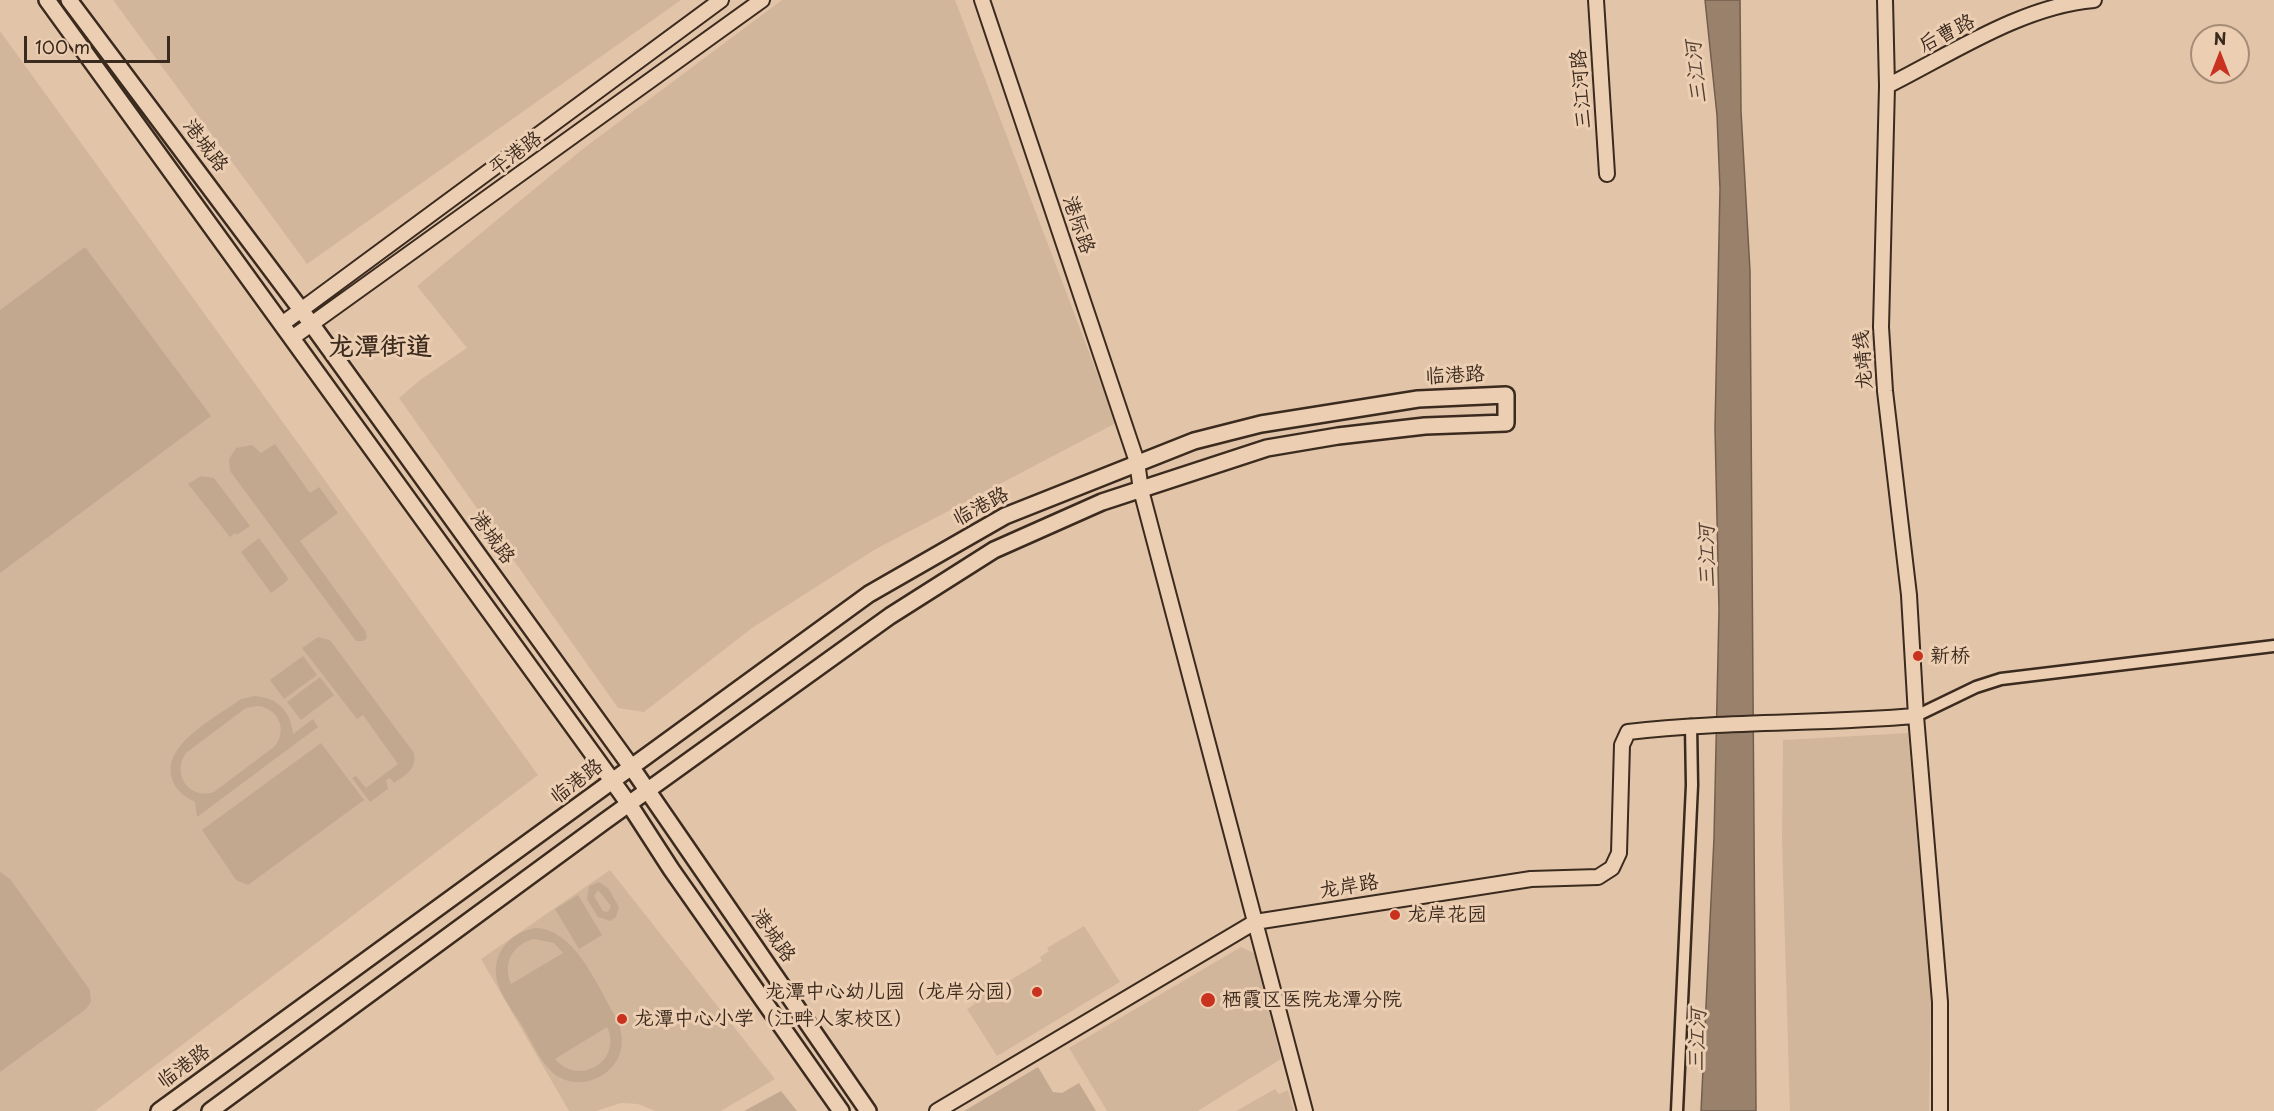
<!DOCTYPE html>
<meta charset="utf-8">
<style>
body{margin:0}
#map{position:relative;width:2274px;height:1111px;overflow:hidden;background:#e2c4a9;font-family:"Playpen Sans",sans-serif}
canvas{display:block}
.north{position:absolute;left:2190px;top:24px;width:60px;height:60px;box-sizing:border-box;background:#ecceb2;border:2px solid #a58c77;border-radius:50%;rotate:0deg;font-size:16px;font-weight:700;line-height:24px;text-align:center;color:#3b2a1e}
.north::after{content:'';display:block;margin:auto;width:21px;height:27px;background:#c8321e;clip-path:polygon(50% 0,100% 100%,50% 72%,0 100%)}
.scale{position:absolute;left:24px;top:36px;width:146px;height:27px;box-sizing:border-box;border:3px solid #3b2a1e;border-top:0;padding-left:8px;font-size:18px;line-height:21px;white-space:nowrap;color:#3b2a1e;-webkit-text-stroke:4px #ecceb2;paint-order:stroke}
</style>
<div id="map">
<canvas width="2274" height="1111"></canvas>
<div class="north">N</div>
<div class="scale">100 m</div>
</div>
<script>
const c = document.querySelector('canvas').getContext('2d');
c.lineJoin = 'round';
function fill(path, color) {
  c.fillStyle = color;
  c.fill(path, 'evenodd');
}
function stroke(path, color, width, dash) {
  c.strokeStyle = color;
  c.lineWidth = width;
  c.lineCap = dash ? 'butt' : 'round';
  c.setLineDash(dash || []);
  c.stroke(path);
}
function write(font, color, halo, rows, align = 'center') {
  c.font = font + ' "Playpen Sans","LXGW WenKai TC",sans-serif';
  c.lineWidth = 6;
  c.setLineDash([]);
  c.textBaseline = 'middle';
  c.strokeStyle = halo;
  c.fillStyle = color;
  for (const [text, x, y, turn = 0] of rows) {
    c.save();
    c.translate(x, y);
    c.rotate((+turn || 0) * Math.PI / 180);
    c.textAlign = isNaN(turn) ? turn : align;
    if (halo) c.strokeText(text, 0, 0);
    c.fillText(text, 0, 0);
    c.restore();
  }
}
fill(new Path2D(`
 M113,0h568l-374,264z
 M782,0h173l161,423 -242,127 -122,78 -108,84 -26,-4 -219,-310 21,-18 47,-32 -50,-62 167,-138z
 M0,31l538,744 -443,336h-95z
 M1908,733l23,261 -2,117h-139l-8,-270 1,-101z
 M610,870l165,209 -54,32h-66l-17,-7 -17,-1 -25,8h-27l-88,-152z
 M1084,926l36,56 -123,74 -30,-47 8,-5 -6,-10 20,-12 5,8 48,-29 -2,-4 9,-6 -2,-3z
 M1241,947l13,6 27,106 -83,52h-91l-38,-63z
 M1275,1089l4,5 9,-4 6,21h-58z`), '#d2b69c');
fill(new Path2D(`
 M85,247l126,169 -211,157v-263z
 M275,444l35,49 9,-6 19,26 -38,28 66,91 1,6 -4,3h-7l-126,-170 -1,-12 7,-11 16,-3 9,8z
 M201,476l13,2 36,48 -13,9 -2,-2 -5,4 -42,-53z
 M259,538l29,40 -1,3 -16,12 -30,-41z
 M318,637l12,3 84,113c3,16 -8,22 -20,30l-4,-5 -4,2 2,9 -18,13 -18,-24 4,-2 10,12 32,-24 -35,-49 -6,4 -55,-71z
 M303,656l14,19 -33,24 -14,-19z
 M320,677l14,18 -33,25 -14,-18z
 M254,696c23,1 37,15 39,38l20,-15 5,8 -121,90 -2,-15c-10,-5 -19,-11 -23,-23 -11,-35 45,-62 69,-80zM257,706c21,2 31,23 18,40l-61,46c-25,8 -43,-18 -28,-39l60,-45z
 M321,743l43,57 -116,85 -12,-5 -34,-50z
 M0,872l10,7 80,111 1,12 -5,7 -86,63z
 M599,882l9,6 11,19 -3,10 -6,4 -12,-4 -11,-18 2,-13zM598,890l13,16 -3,6 -5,-1 -9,-15z
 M578,895l24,40 -23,14 -24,-40z
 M536,928c41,2 63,62 82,93 6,16 6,34 -7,47 -16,17 -44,20 -61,2 -11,-11 -19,-29 -27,-43 -8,-13 -20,-28 -25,-43 -9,-28 11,-52 38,-56zM534,939l20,4 9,10 -52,31c-9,-21 2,-40 23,-45zM607,1027c16,34 -28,60 -52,32z
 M1038,1067l15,25 9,1 17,-10 17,28h-132z
 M781,1091l16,20h-53z`), '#c3a890');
const water = new Path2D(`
 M1705,0h35l1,111 9,160 6,840h-55l13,-273 5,-228 -4,-182 5,-239 -3,-74z`);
fill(water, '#99816c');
stroke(water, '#735e4d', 1.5);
const minor = new Path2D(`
 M1916,716l60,-29 25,-8 273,-33
 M1677,1111l15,-326 -1,-60`);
const tertiary = new Path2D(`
 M982,0l155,462 4,28 164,621
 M1596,0l11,174
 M1885,0l2,86 -6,241 4,64 24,204 7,121 24,286v109
 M1887,86c64,-32 135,-80 207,-86
 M282,324l439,-324
 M292,338l470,-338
 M937,1111l318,-189 276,-43 67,-2 14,-9 7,-15 3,-108 6,-13c96,-11 192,-8 288,-16`);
const secondary = new Path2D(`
 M47,0l582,804 42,65 170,242
 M69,0l233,311 330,457 236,343
 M159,1111l710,-517 136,-78 189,-75 67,-17 157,-25 88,-4v28l-81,3 -87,10 -71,12 -165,54 -108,48 -104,66 -285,205 -395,290`);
stroke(minor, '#3b2a1e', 15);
stroke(tertiary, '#3b2a1e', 18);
stroke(secondary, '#3b2a1e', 20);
stroke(minor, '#ecceb2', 10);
stroke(tertiary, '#ecceb2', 14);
stroke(secondary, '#ecceb2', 15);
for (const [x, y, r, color] of [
 [1918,656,6,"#c8321e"],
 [1395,915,6,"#c8321e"],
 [1037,992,6,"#c8321e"],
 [1208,1000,8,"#c8321e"],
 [622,1019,6,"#c8321e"]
]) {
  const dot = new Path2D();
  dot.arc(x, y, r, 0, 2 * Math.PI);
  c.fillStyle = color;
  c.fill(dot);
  stroke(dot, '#ecceb2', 2);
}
write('20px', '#3b2a1e', '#ecceb2', [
 ["后曹路",1947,34,-27],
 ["三江河路",1582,89,-94],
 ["港城路",205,146,53],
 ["平港路",516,154,-36],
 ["港际路",1078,225,71],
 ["龙靖线",1864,360,-94],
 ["临港路",1455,376,-3],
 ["临港路",981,507,-28],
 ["港城路",492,538,54],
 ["临港路",577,782,-37],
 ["龙岸路",1349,887,-9],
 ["港城路",773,936,55],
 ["临港路",184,1067,-36]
]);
write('20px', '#3b2a1e', '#ecceb2', [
 ["新桥",1930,656],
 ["龙岸花园",1407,915],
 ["龙潭中心幼儿园（龙岸分园）",1025,992,"right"],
 ["栖霞区医院龙潭分院",1222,1000],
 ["龙潭中心小学（江畔人家校区）",634,1019]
], 'left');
write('italic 21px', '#524032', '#ecceb2', [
 ["三江河",1697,72,-96],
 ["三江河",1708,556,-91],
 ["三江河",1698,1040,-88]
]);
write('bold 26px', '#3b2a1e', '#ecceb2', [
 ["龙潭街道",380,348]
]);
</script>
